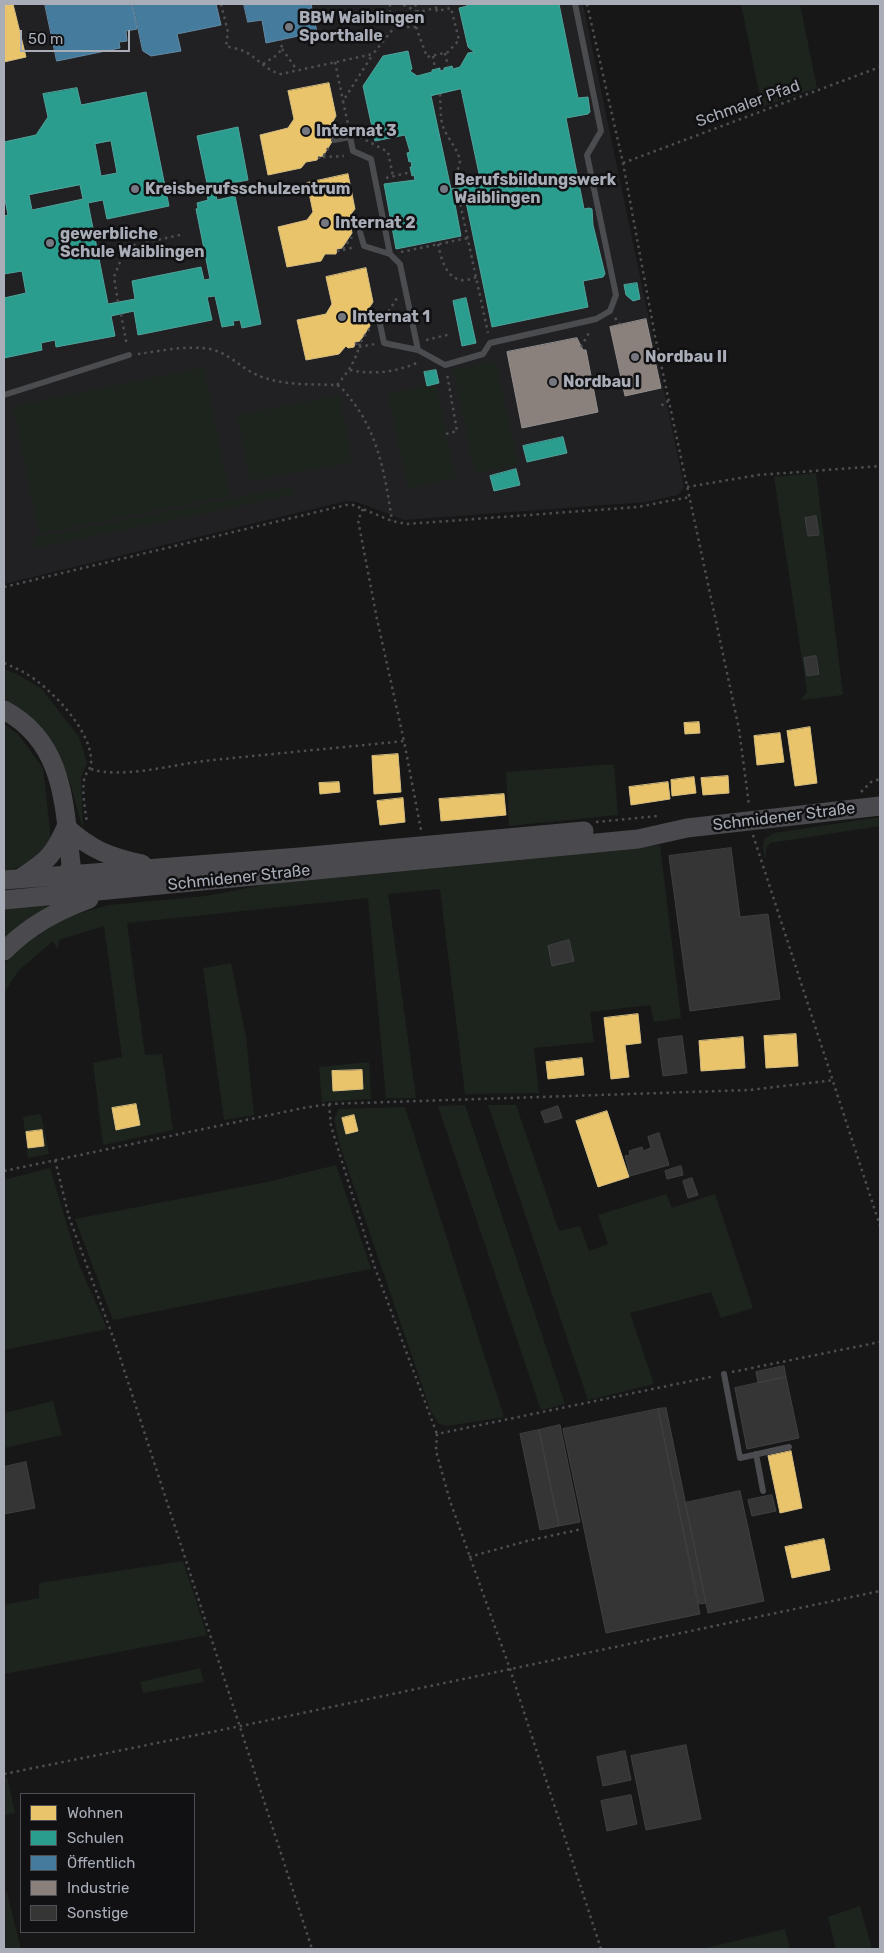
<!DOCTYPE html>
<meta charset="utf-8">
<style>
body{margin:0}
#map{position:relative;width:884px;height:1953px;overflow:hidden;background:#171717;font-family:Rubik,sans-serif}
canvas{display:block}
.frame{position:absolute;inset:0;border:5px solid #a8adb8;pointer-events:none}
.legend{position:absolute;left:20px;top:1793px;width:175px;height:140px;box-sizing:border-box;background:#111113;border:1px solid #4d4f55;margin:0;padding:6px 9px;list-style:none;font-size:15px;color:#a8adb8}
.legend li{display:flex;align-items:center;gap:10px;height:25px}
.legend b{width:25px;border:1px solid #4d4f55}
.scale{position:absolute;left:20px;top:30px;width:110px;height:22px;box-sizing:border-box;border:2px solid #a8adb8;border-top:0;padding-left:6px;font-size:15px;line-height:18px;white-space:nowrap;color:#a8adb8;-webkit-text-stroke:4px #111113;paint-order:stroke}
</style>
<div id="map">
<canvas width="884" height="1953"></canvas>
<div class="frame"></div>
<ul class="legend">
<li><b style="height:14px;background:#e9c46a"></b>Wohnen</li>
<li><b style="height:14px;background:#2a9d8f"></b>Schulen</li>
<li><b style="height:14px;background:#457b9d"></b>Öffentlich</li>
<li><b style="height:14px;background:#8a817c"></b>Industrie</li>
<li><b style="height:14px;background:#353536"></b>Sonstige</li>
</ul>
<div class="scale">50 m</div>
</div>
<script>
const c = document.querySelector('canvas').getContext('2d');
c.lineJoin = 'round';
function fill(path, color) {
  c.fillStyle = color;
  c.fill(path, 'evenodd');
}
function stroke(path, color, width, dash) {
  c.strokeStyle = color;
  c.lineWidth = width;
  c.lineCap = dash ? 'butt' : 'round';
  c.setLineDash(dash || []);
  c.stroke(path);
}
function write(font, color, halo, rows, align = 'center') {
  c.font = font + ' Rubik,sans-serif';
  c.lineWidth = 5;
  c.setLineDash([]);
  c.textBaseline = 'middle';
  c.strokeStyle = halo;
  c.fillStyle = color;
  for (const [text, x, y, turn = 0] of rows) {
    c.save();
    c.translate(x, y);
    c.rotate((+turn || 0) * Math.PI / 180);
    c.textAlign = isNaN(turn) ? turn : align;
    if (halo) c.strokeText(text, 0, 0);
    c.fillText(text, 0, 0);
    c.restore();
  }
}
fill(new Path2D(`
 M4,4h579l101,482 -3,6 -4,3 -31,7 -242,18 -47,-18 -11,-1 -342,83z`), '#212123');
fill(new Path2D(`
 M741,4h59l17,84 -55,19z
 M496,361l22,104 -43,9 -22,-104z
 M204,367l26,129 -191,38 -26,-128z
 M436,384l20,94 -48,11 -20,-95z
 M339,395l13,67 -102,19 -13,-66z
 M816,473l27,222 -42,5 6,-8 -33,-215z
 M292,486l1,9 -258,53 -2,-10z
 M4,669l13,5 25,15 37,48 8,26 -6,14 2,53 -14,-51 -18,-38 -47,-43z
 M4,724l14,10 25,34 8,72 -14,19 -26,11 -7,1z
 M602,765h12l4,50 -109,11 -3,-54z
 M880,817v9l-110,17 -4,5v12l-3,-11 1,-10 10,-6z
 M660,845l21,173 -27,4 -4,-17 -60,7 4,30 -60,6 5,45 -74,1 -25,-205 -52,5 28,204h-30l-18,-200 -241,25 18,132 17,-1 11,76 -70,15 -10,-82 29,-6 -18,-131 -45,14 -1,10 -5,-9 -34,29 -15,23v-28l7,-10 30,-25 28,-14 40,-11 97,-9 79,-15z
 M59,903l-55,35v-30z
 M231,963l15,74 8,78 -30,5 -21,-152z
 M369,1062l2,37 -49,3 -3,-35z
 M465,1105l100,299 -24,6 -103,-304z
 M488,1105h28l43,126 21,-5 9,25 19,-7 -10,-29 68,-21 6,14 43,-14 38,114 -32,10 -10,-26 -81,21 24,71 -66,16z
 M405,1107l99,310 -57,9 -8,-2 -8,-12 -91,-266 -6,-28 5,-9z
 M41,1114l8,40 -21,4 -5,-41z
 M336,1165l35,104 -258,51 -38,-101 192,-37z
 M50,1168l28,94 29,67 -103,21v-170z
 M53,1401l9,34 -58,13v-35z
 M183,1561l24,74 -203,39v-69l35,-7v-15z
 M200,1668l4,14 -61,11 -3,-11z
 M7,1777l8,36 -11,2v-37z
 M7,1892l14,57h-17v-56z
 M860,1906l12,43h-36l-8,-32z
 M785,1929l5,20h-88z`), '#1d241e');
const homes = new Path2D(`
 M4,4h9l13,53 -22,5z
 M329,83l7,33 -4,7 3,10 -3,2 1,5 -10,16 -5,1 -1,3 -11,2 -5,6 -33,7 -8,-40 28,-7 6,-9 -6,-28z
 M348,174l7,35 -4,5 4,12 -4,1 1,6 -10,15 -5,1 -1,5h-11l-4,7 -34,6 -9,-40 29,-7 6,-8 -6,-29z
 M366,268l7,34 -4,6 4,12 -4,1 1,5 -10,15 -5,1 -1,5 -6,1 -2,-2 -7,8 -33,6 -9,-40 29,-6 6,-10 -6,-27z
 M699,722l1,11 -15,1 -1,-11z
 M810,727l7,56 -22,3 -8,-55z
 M780,733l4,29 -27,3 -3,-29z
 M398,754l3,38 -27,2 -2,-38z
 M728,776l1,17 -26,2 -2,-17z
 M694,777l2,16 -24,3 -1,-16z
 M339,782l1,10 -20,2 -1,-11z
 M668,782l2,17 -39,6 -2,-18z
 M504,794l2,21 -65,6 -2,-22z
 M403,798l2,24 -25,3 -3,-24z
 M638,1014l3,29 -16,2 4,32 -18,2 -7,-61z
 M796,1034l2,32 -32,2 -2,-32z
 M743,1037l2,31 -44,3 -2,-30z
 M582,1058l2,17 -36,4 -2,-17z
 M362,1070l1,19 -30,2 -1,-20z
 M136,1104l4,21 -24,5 -4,-22z
 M607,1111l22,66 -31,10 -22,-66z
 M354,1115l4,16 -12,3 -4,-16z
 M42,1130l2,16 -16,2 -2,-16z
 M791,1451l11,57 -22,5 -12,-57z
 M824,1539l6,31 -38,8 -7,-31z`);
fill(homes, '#e9c46a');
stroke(homes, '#d6bd81', 1);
const schools = new Path2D(`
 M466,4h93l19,94 10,-1 2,15 -2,2 -22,4 18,91 5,-1 3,1 1,16 12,49 -2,3 -20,4 5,26 -96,20 -27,-130 -11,2 7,37 -65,13 -12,-65 31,-4 -1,-5 -2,1 -2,-9h2l-1,-6 -2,1 -2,-9 3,-1 -5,-17 -30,6 -12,-55 20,-30 25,-5 4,18 -2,2 7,5 15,-4v-2l8,-2v3l4,-1v-2l8,-2 1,3 7,-2 8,-14 6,-1 -6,-5 -9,-39 8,-2zM461,89l20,94 -30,6 -20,-93z
 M77,88l4,17 65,-13 23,114 -62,13 -4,-19 -15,3 20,101 27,-5 -3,-18 69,-14 3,13 6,-1 -14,-70 2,-1 -1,-5 11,-3 -2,-12h2l-11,-52 41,-9 10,53 -16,3 2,7 -18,4 1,6 18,-4 26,128 -19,4 -2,-8 -7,1 1,4 -12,2 -7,-31 -8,1 5,23 -74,15 -4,-24 -23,5 4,20 -59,11 -1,-7 -14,3 1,7 -38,8v-60l22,-5 -4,-22 -18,3v-58l4,-1 -3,-15h-1v-58l32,-7 12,-18 -5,-23zM111,141l6,32 -16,3 -6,-32zM80,185l3,14 -51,11 -3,-15z
 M637,283l3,16 -7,2 -7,-6 -2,-10z
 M466,298l10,45 -14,3 -9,-45z
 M436,370l3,13 -12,3 -3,-14z
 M563,437l4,16 -40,9 -4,-16z
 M516,469l4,16 -26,6 -4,-15z`);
fill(schools, '#2a9d8f');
stroke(schools, '#50a29b', 1);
const public = new Path2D(`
 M45,4h87l5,25 -11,2 1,10 -8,1 1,6 -63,13z
 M133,4h83l5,21 -44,9 4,17 -30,5 -8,-5z
 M244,4h67l6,28 -51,11 -4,-23 -14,2z`);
fill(public, '#457b9d');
stroke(public, '#638aa5', 1);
const industry = new Path2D(`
 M646,319l15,69 -36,8 -15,-69z
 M577,338l6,12h3l12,62 -76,16 -15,-76z`);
fill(industry, '#8a817c');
stroke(industry, '#938e8e', 1);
const building = new Path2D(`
 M816,516l3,19 -11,1 -3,-18z
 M816,656l3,18 -12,2 -3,-18z
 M731,848l9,69 28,-3 12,85 -90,12 -21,-155z
 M569,940l5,21 -22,5 -4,-20z
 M682,1036l5,37 -24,3 -5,-37z
 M558,1106l4,12 -17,5 -4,-11z
 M659,1133l10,32 -39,11 -5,-20 5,-1 -1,-4 13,-4 1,4 8,-3 -3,-11z
 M681,1166l2,9 -16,4 -2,-8z
 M692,1178l6,17 -10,3 -5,-17z
 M784,1366l2,11 -28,6 -2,-11z
 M786,1377l13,61 -52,11 -12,-61z
 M666,1408l40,195 -7,1 -41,-195z
 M658,1409l42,205 -94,19 -43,-204z
 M560,1425l20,97 -21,4 -20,-96z
 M539,1430l20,96 -19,4 -20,-96z
 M26,1462l9,46 -31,6v-47z
 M740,1491l24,110 -56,12 -23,-110z
 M772,1495l4,16 -24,5 -4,-16z
 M686,1745l15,74 -55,11 -15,-74z
 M625,1751l6,29 -28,6 -6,-29z
 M631,1795l6,29 -30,7 -6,-30z`);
fill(building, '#353536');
stroke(building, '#3f4043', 1);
stroke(new Path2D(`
 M221,4l7,28 -2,14c6,2 14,3 20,6 12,7 21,19 35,22l92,-20 24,-30
 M390,4v9l7,11 10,3h9l4,-8 -2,-7 -16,-8
 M415,4l3,8 18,-4 -1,-4
 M587,4l36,159 32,173 84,393 10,76
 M416,27l11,30 21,-5 11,-12 -8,-32 -14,3 -1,-3
 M282,49l15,21
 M445,53l3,14
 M433,56l2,13
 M335,62l8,39
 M263,64l14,-9 5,-6 -1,-9
 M440,94l1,25 3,11 14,23 2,8 -4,16 2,11
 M349,129l-6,-28 30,-47
 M360,137l28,15 5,24
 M323,157l21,-1
 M318,158l5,-1 6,-10
 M623,163l257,-96
 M386,178l25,-6
 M459,198l29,135
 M365,226l7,-10
 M438,244c4,20 12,45 38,33
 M343,250l12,-3
 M337,251l5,-1 10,-13
 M401,252l67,-14
 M118,302l-4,-25 12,-30 58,-13
 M121,314l6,32
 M385,317l12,-19
 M615,318l5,6
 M426,340l25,-6
 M355,344l5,-1 10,-15
 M359,347l16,-3
 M581,347l9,-16
 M138,354c23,-3 49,-9 72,-5 19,4 31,19 47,26 25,11 54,9 80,10 7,4 11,11 16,17 26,34 33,78 39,119
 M350,370c23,5 47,2 69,-8
 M337,385c11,-13 19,-24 23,-42
 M662,406l1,-3 6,-2
 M446,434l11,-3 -10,-57
 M687,487l71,-12 122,-9
 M363,509l-5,11 19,99 27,122
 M4,587l342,-82h7l39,16 15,3 230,-17 53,-10
 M4,663c7,3 14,6 21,10 25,14 65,56 66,86 1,11 -6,13 -7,21 -2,14 1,28 3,43
 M91,769c29,10 81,-4 113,-8 66,-7 133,-13 200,-20l17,89
 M861,792l10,-10 9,-3
 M596,822l62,-6
 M753,835l127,391
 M329,1104l2,22 44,142 62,166
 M55,1160l14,57 48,131 195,601
 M4,1171l299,-63 26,-4 421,-14 84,-10
 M732,1372l148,-30
 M469,1557l58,-16 55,-12
 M4,1774l237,-48 639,-135
 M601,1949l-91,-280 -60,-168 -14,-50 1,-17 278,-58`), '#4d4e52', 2.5, [2.5, 4]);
stroke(new Path2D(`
 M334,140l16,-3 3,14 18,8 19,95 10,10 18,86 27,15 38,-11 7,-11 106,-24 14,-8 6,-16 -29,-140 14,-24 -26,-127
 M360,232l4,14 26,8
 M380,324l4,19 34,7
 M4,395l125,-40
 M724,1374l16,84 49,-11
 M756,1454l7,37`), '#4b4c50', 6);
stroke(new Path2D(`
 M4,710c60,32 60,93 67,154l-3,11 -7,10
 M66,827c25,23 44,30 76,37
 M22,877c26,-16 32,-23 44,-50
 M4,880l296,-23 284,-26
 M4,900l634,-61 49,-11 193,-22
 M4,951c25,-25 52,-40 85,-52`), '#4a4a4e', 19);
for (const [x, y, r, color] of [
 [289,27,5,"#757880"],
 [306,131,5,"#757880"],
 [135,189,5,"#757880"],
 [444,189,5,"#757880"],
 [325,223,5,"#757880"],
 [50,243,5,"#757880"],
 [342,317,5,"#757880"],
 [635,357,5,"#757880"],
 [553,382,5,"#757880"]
]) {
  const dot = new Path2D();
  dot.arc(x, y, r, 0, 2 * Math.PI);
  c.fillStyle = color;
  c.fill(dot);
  stroke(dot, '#111113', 2);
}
write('bold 16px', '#a8adb8', '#111113', [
 ["BBW Waiblingen",299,18],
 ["Sporthalle",299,36],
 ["Internat 3",316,131],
 ["Berufsbildungswerk",454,180],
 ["Waiblingen",454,198],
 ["Kreisberufsschulzentrum",145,189],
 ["Internat 2",335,223],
 ["gewerbliche",60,234],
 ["Schule Waiblingen",60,252],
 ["Internat 1",352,317],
 ["Nordbau II",645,357],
 ["Nordbau I",563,382]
], 'left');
write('16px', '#a8adb8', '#111113', [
 ["Schmaler Pfad",748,104,-20],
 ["Schmidener Straße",784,817,-7],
 ["Schmidener Straße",239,878,-6]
]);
</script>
